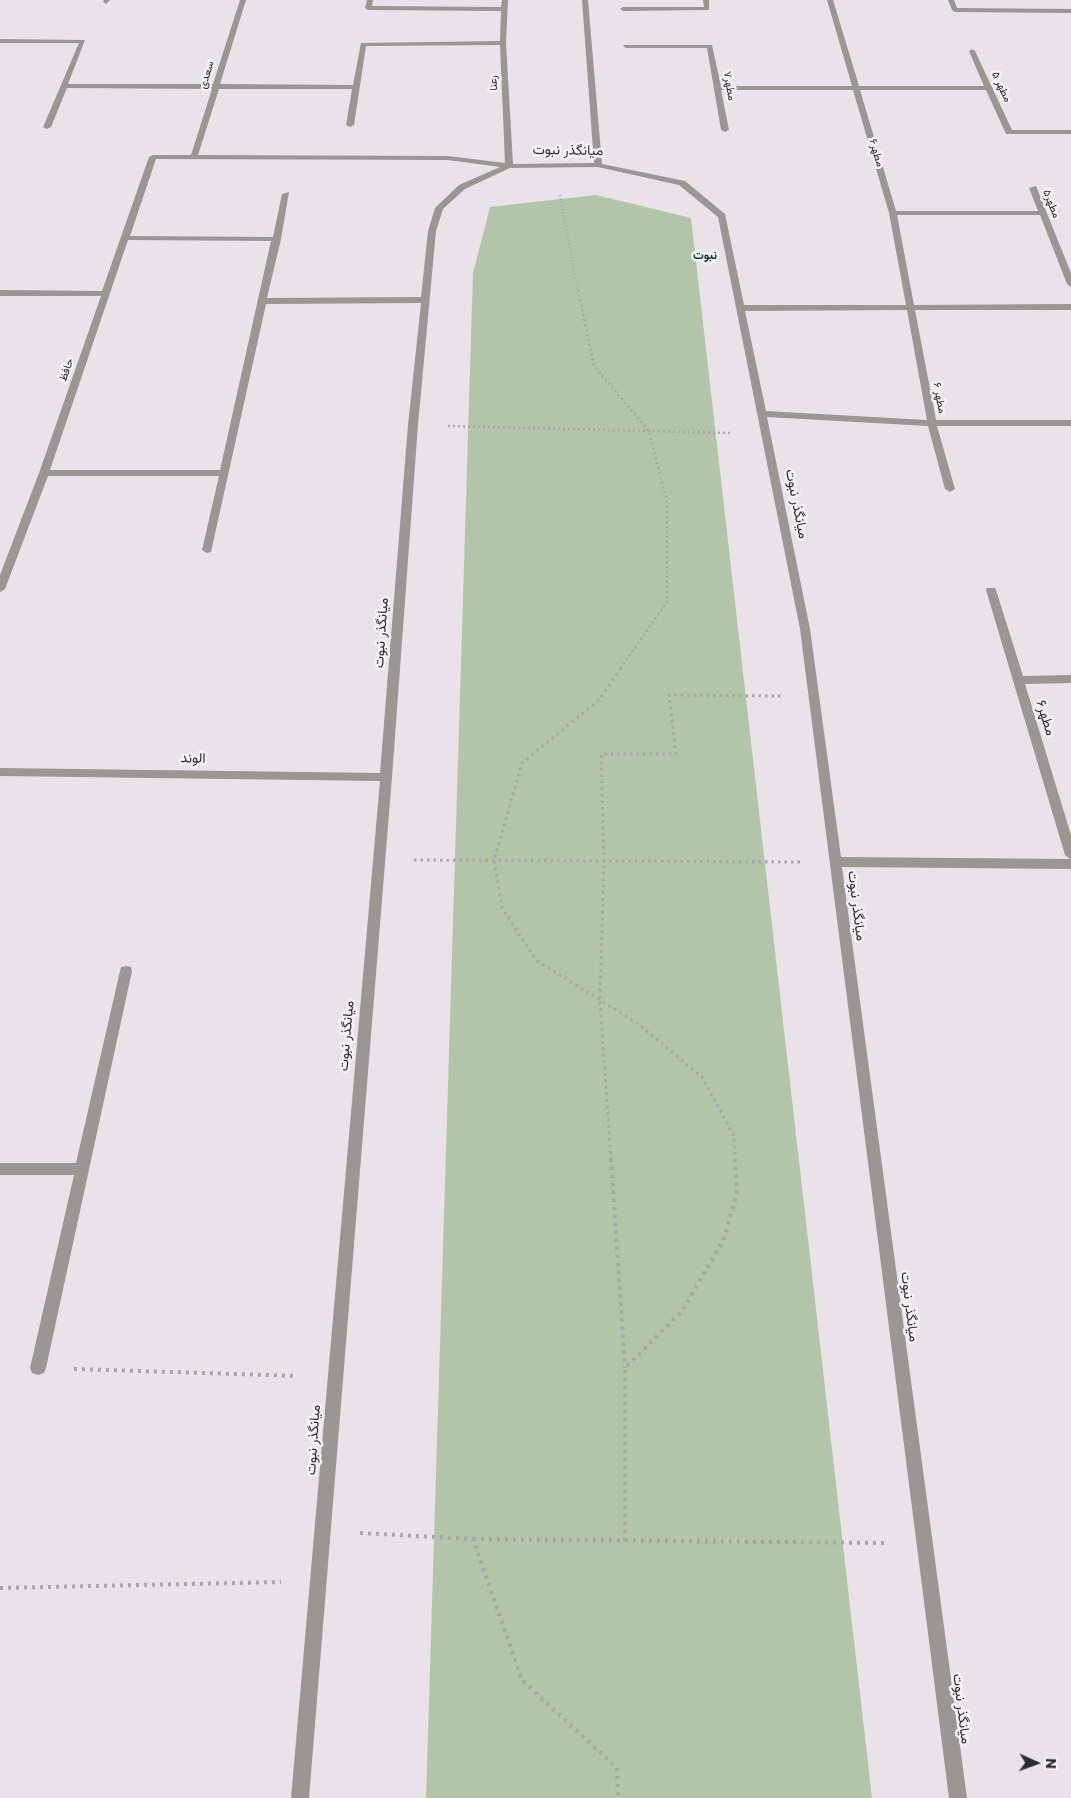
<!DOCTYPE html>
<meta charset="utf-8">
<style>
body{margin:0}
#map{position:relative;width:1071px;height:1798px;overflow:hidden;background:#e9e3e9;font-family:Poppins,sans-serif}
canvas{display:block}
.north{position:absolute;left:1011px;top:1738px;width:50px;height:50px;-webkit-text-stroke:4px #f6f0f7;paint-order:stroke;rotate:92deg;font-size:14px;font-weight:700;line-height:20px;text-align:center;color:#2e2c2e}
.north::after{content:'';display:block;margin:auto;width:18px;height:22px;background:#2e2c2e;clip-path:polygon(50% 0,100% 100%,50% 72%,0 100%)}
</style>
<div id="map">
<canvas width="1071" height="1798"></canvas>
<div class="north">N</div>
</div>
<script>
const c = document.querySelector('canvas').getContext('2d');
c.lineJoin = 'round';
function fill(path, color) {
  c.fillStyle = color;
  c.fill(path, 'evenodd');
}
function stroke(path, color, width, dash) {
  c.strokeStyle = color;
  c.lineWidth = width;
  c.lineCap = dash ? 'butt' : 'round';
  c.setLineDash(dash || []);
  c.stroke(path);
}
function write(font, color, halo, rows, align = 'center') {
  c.font = font + ' Poppins,Vazirmatn,sans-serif';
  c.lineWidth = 5;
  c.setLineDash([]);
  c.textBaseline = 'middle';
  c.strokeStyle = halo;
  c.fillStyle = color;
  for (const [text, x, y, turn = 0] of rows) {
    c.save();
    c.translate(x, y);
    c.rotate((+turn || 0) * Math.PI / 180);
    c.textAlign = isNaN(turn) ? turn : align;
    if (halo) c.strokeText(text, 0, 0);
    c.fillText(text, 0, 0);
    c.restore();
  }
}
fill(new Path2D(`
 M596,195l95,23 181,1580h-446l47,-1525 17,-66z`), '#b2c5a8');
stroke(new Path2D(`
 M560,195l18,96`), '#aaa5aa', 2, [1, 2.5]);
stroke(new Path2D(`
 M578,290l16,76 55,65 18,71v100l-47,67
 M448,426l284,7`), '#aaa5aa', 2.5, [2, 3]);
stroke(new Path2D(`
 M621,668l-22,32 -77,63 -28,97 8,48 34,52 101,63 65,54 32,59 1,24
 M414,860l386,2
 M611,1160l-11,-160 4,-139 -3,-107h75l-7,-59 112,1`), '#aaa5aa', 3, [2.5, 4]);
stroke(new Path2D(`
 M611,1159l14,209
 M74,1369l224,7
 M360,1533l113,6 49,141 95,88 1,30
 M473,1539l414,4
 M625,1541v-173l57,-57 41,-70 14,-48 -2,-34
 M0,1588l281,-6`), '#aaa5aa', 4, [3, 5]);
fill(new Path2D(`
 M104,0h6l-4,4 -3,-2z
 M240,0h6l-26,84 133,1 8,-42 139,-2 1,-30 -133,-1 -3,-2 2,-8h6l-1,6 129,1 1,-7h6l-2,43 7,121 81,-1 -12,-163h6l14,164 83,17 40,33 19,91h162l-17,-92 -36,-123h-132l8,40 -4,2 -4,-2 -14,-82h-81l-3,-2 1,-1h88l9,41h131l-25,-86h6l26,86h125l-15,-35 3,-2 3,2 37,79h59v4h-65l-20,-44h-126l36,121h142l-9,-23 7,-2 35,87v14l-4,-3 -27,-69h-143l17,90 157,-1v6h-156l21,110h135v6h-134l18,63 -5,3 -5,-3 -17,-63 -161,-9 43,212 31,228 229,2 -5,-4 -79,-265 1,-2h8l1,2 27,86 48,-1v8l-46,1 46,151v34l-229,-2 125,931h-18l-149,-1169 -82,-412 -39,-32 -81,-18 -88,1 -45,21 -22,20 -7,22 -18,194 -26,352 -83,1021h-18l89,-1017 -380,-5v-8l380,5 28,-348 13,-122 -155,1 -55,248 -4,1 -5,-3 17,-74h-171l-43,113 -5,3v-17l39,-102 62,-177h-101v-6l102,1 47,-134 4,-2h38l21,-66 -145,-1 -16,39 -4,2 -4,-2 36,-84h-79v-4l85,1 -17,44h145zM500,45l5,118 -57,-7 -250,-1 21,-66h133l-6,36 4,2 4,-2 12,-79zM156,159l292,1 52,7 -41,18 -24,23 -7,23 -7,66 -154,1 14,-59 8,-47 -7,2 -9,43 -143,-1zM128,240l143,1 -51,229h-170zM907,310l20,110 -161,-9 -21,-100z
 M703,0h6v10l-86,1 -3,-2 3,-2h81z
 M948,0h6l3,8 114,1v4l-116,-1 -3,-2z
 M126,966l5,1 1,4 -86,397 -2,5 -6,2 -6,-2 -2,-5 44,-193h-74v-12h76l44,-192 1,-4z`), '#989794');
write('11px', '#2e2c2e', '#f6f0f7', [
 ["سعدی",207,75,-73],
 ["رعنا",494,83,-93],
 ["مطهر۷",729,86,80],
 ["مطهر ۵",1001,87,65],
 ["مطهر۶",876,153,74],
 ["مطهر۵",1051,204,68],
 ["حافظ",67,370,-71],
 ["مطهر ۶",939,398,80]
]);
write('bold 12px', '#033a2b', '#f6f0f7', [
 ["نبوت",705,256]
]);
write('14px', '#2e2c2e', '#f6f0f7', [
 ["میانگذر نبوت",568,151,1],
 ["میانگذر نبوت",796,504,79],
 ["میانگذر نبوت",382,633,-86],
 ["مطهر۶",1045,718,73],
 ["الوند",193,759,1],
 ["میانگذر نبوت",856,906,83],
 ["میانگذر نبوت",347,1036,-85],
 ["میانگذر نبوت",909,1307,83],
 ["میانگذر نبوت",314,1440,-86],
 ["میانگذر نبوت",961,1709,83]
]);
</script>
